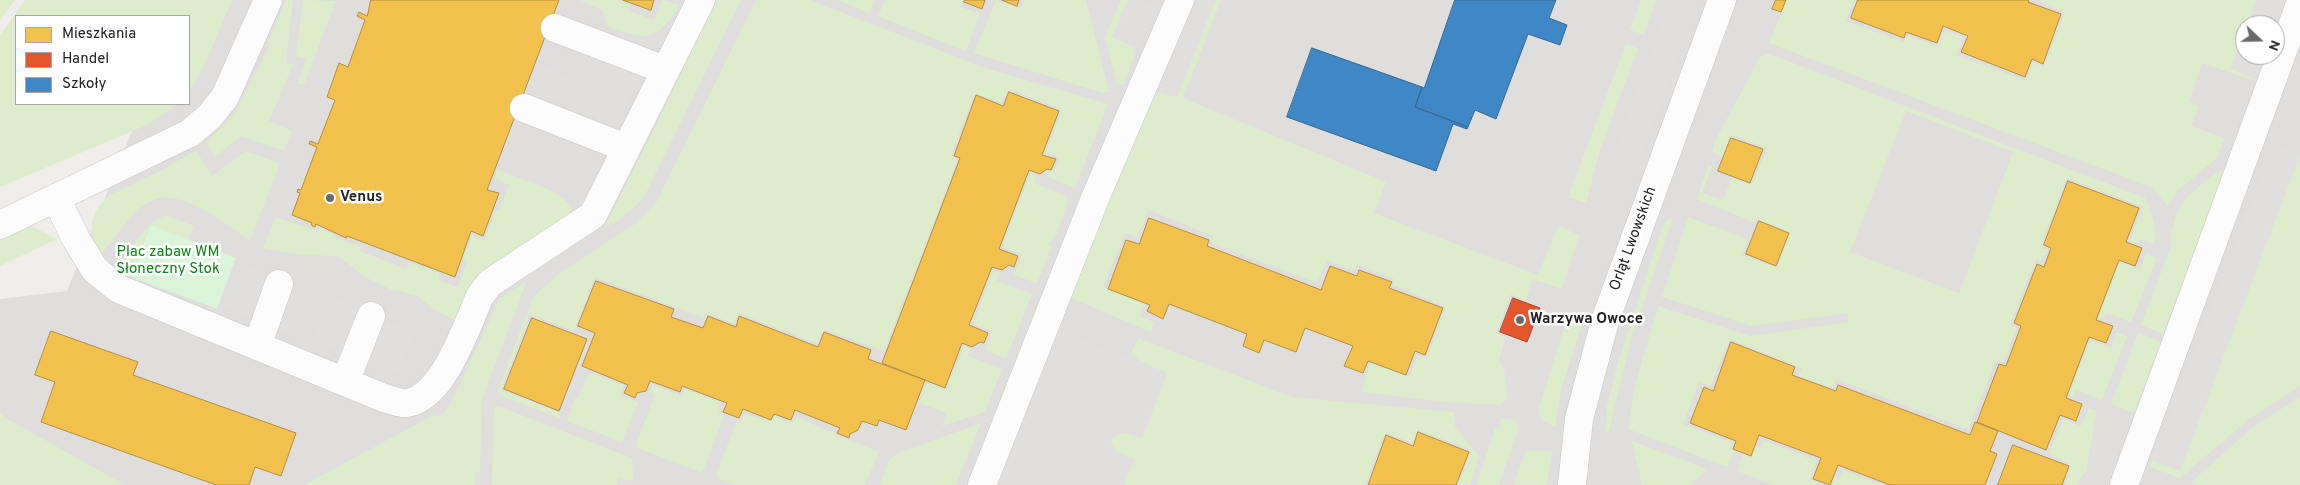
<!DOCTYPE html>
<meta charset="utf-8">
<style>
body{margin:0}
#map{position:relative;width:2300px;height:485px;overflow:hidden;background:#f0eeeb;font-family:Overpass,sans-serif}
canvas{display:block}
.legend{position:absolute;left:15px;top:15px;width:175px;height:90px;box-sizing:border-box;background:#fff;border:1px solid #a7a7a7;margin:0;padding:6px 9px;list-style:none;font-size:15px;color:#222}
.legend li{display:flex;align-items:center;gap:10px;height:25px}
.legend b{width:25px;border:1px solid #a7a7a7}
.north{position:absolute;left:2235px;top:15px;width:50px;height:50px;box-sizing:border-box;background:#fff;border:1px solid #a7a7a7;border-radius:50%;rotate:111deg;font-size:14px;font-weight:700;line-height:20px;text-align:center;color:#222}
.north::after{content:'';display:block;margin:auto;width:18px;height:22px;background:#6a6968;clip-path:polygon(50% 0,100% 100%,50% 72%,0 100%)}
</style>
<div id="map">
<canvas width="2300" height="485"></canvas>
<ul class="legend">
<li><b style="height:14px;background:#f2c14e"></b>Mieszkania</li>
<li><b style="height:14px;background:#e4572e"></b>Handel</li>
<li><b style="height:14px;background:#3f88c5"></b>Szkoły</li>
</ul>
<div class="north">N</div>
</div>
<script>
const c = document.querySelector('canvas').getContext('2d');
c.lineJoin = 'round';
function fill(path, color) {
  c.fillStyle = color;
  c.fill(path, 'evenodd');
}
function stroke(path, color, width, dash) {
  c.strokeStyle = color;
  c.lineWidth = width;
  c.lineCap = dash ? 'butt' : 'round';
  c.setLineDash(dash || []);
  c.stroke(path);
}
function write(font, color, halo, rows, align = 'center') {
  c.font = font + ' Overpass,sans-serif';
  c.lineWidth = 5;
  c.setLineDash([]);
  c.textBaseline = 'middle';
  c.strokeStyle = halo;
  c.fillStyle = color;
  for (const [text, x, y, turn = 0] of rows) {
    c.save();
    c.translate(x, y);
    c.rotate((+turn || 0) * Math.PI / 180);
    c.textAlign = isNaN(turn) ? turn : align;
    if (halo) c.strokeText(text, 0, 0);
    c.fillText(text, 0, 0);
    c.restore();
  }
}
fill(new Path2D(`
 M186,0h2114v485h-2300v-186l67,-8 76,-187h46v-88zM2245,25h30v30h-30z`), '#dfdedc');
fill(new Path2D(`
 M0,0h15l-15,21z
 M25,0h207l-26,62 -17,30v-76h-173v88h161l-28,20 -149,63v-152z
 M286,0h7l-7,63 7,2 -24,56 23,10 -8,20 -43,-15 -26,21 -9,-14 28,-28 35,-68 -2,-1z
 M303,0l33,1 -32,84 -6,-2 8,-24 -10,-3z
 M580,0h38l12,5 -1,6 25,9 8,-20 18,5c-23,37 -35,36 -73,21l-4,-16z
 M716,0h25l-98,199 -23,20 -16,9 49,-96z
 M756,0h54l175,68 123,36 -1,4 -3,1 1,3 -30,76 -27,-11 2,-6 4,1 6,-14 -14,-6 16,-43 -53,-20 -7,14 -27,-10 -24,63 7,3 -74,192 -61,-22 -5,15 -80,-31 -4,11 -28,-11 -2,5 -109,-41 -21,54 -44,-17 -29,76 60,23 -1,5 -59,-22 -3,-6 35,-93 26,-23 77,-51 20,-20z
 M837,0h37l-4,13z
 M885,0h78l-2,7 19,7 -14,37 -88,-35z
 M996,0l25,9 3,-9h62l23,92 -6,1 -129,-40z
 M1121,0h7l-15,37 19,9 4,6 -12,32 -7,1 -12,-48z
 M1215,0h6l-38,98 203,84 -12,31 164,62 20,-49 21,9 -17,54 -30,-10 -6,22 -15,-7 -15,39 9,4 -6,24 5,8 4,29 -8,7 -54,-3 -84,-10 8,-29 39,14 9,-22 9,3 19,-51 -53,-22 1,-6 -37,-15 -3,7 -27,-11 -10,23 -106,-40 2,-7 -64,-26 -12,27 -12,-4 -22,54 42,18 -5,12 14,5 -3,10 -82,-35 86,-206 22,6z
 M1641,0h15l-12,35 -14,-5z
 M1787,0h67l-8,21 58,21 3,-7 31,12 7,-16 18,6 -7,18 70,26 7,-18 11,4 21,-55 -28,-12h219l-9,25h-2l-14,44 22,9 3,3 -54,-18 -13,39 10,4 -8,20 33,12 -7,20 -39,32 -10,16 -17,-19 -382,-144z
 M1626,43l12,6 -38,101 -14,53 -18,-6z
 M1767,53l378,145c6,12 14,34 9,46l-14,-5 -2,5 -8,-3 13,-34 -76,-29 -27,70 7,2 -5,11 -6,-2 -26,66 7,3 -14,34 -7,-2 -28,69 -132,-50 -4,9 -33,-12 3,-8 -72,-29 -20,47 -11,-4 -16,42 50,19 -3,7 4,2 -7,15 -99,-38 6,-40 24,-83 92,30 98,-14v-9l-96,13 -90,-29 26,-80 60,22 -6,16 35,13 12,-36 -33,-13 -2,3 -57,-23 11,-34 4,2 -10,26 21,7 9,-22 20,7 15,-37 -36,-13 -8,22 -11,-5 4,-13 44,-82zM1906,111l107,41 -54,141 -109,-41z
 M246,151l34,12 -30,78c-23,-16 -72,-57 -101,-39 -20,12 -34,36 -49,54 -12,-24 -12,-41 8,-60l56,-27 29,-17h4l15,24z
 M2300,155v231l-51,33 -69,59 -30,-11 2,-7 28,10z
 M497,170c17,6 70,22 75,39l-7,8 -85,55 -6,6 -20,42 -22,-12 -16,-13 -24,-5 -25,-12 -29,-22 -37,-1 -38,-7 13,-31 41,14 2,-3 17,7 -1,3 27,9 -2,4 46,18 3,-6 30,10 -1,7 20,7 9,-25 -4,-3 9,-23 12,4 12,-30 3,1 10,-26 -15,-7z
 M2219,170l5,2 -1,3 -60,159 -22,-9 29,-76 1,-16 7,-23 11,-15z
 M1030,174l6,2 -2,7 32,13 2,5 -11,32 -8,11 2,4 -14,35 -23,-8 8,-21 -20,-7z
 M165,215l29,11 -5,14 -38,-15 -20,52 -16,-9 35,-44z
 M1673,218l-42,121 -22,92 -4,3 2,-27 12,-48 44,-134 4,-5z
 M29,225l28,14 -57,27v-26z
 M2146,253l11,5 -26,64 -25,-9 -3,6 -5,-2 22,-55 20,8z
 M993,271l7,2 -3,8 35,13 -26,65 -21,-9 7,-19 -19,-7z
 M527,281l-45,118 -2,73 -5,1v12h-171l128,-69 11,-1 9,-14 48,-103z
 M1569,312l15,6 -22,68 -7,41 -14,-8 -3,-8z
 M2117,332l10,4 -25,64 -26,-10 -3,7 -5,-2 23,-55 20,8z
 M2138,333l23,9 -27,71 -23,-9z
 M1138,338l154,59 162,15 1,14 24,31 -9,28h-11l12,-35 -53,-20 -5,13 -28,-10 -20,52h-241l10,-26 -18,-8 -5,-8 2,-6 12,-5 17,6 25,-65 -26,-11 -10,-9z
 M964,346l6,2 -2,8 34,13 -17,43 -43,14 5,-13 -28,-10 8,-20 19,7z
 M589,373l35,12 -4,11 18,6 -16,40 -55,-21 8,-23h3z
 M652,385l30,11 3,-7 35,13 -2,7 2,1 -1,4 5,2 -21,55 -3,1 -63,-24 -1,-3 19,-51 -6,-2z
 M2300,397v88h-102l-7,-3 62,-55z
 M498,406l134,52 1,24 -14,-4 -2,7h-125l2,-76z
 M2089,408l8,3 -11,62h-2l-7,12h-12l6,-21 -22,-10 14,-35 18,7z
 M0,413l11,8 114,64h-125z
 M744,414l27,8 3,-6 16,8 6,-7 38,16v2l45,16 -14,34h-131l-15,-6 -3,-4 21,-54 4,2z
 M1501,418l13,2 5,7 -20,58h-23l19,-56h4z
 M981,423l-25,62h-76l9,-25 7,-6z
 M1763,440l54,21 -7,18 7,3 -1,3h-42l-37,-14 6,-17 9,3 4,-11 4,2z
 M1632,442v-1l75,28 -16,16h-49z
 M1528,450l24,1 -5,34h-33l9,-28z
 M1842,470l40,15h-50l3,-9 5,2z`), '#ddeccb');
fill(new Path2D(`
 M151,225l85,33 -19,51 -86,-32z`), '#daf5da');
fill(new Path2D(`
 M1128,0h11l18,8 -21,46 -4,-8 -20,-9z
 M1188,0h27l-38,97 -12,-5 -10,-1z
 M2256,0h29l-10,28v-3h-28z
 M1691,20l-27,75 -37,98 1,-7 -3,-9 -17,-8 54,-147 19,5z
 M2245,30v25h20l-9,26 -3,-3 -22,-9z
 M581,49l58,22 -20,54 -92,-35 10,-26 33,13z
 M2274,144l26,11 -120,316 -28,-11z
 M239,264l86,33 -17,43 -86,-33z
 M329,297l86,34 -16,42 -87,-33z
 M1058,325l4,7 105,41 -25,65 -17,-6 -12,5 -2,6 5,8 18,8 -10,26h-130z
 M2146,477l20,8h-23z
 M619,478l18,5 7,2h-27z`), '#e0dfde');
const homes = new Path2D(`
 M371,0h188l-72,190 12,3 -16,43 -12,-5 -16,46 -108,-41 -1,2 -30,-14 -1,3 -4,-2 1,-2 -20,-8 8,-22 -3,-1 1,-3 3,1 16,-43 -8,-3 1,-3 8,3 17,-44 -8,-3 12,-34 9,4 17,-47 -8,-4 2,-4 8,4z
 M623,0h31l-3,10z
 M965,0h20l-3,9 -18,-7z
 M1002,0h17l-2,6z
 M1776,0h10l-5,12 -9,-3z
 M1858,0h171l-1,2 33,12 -18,50 -11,-5 -7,18 -64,-25 7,-16 -25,-10 -6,17 -31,-11 -2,6 -53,-20z
 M1009,92l50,19 -17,44 14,4 -5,11 -4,-1 -7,5 -11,-4 -30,79 19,7 -4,11 -5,-2 -7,5 -10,-3 -23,58 19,8 -4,10 -4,-1 -8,5 -10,-4 -17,45 -63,-25 78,-205 -6,-2 22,-61 27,11z
 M1731,138l32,11 -13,34 -32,-12z
 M2068,181l71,27 -13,34 16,6 -7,18 -16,-6 -23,60 17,6 -7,17 -17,-6 -23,61 16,6 -6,17 -16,-6 -14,35 -69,-28 22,-58 7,2 15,-40 -7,-3 23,-59 7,3 7,-19 -7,-3z
 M1149,218l60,22 -2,6 114,44 9,-24 27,10 2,-6 33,12 -3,6 54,20 -18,47 -10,-4 -9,24 -38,-14 -5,12 -19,-7 9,-20 -48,-18 -9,24 -32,-12 -5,13 -16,-7 4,-12 -78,-30 -6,15 -16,-8 3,-6 -42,-16 18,-49 13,4z
 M1759,221l30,12 -13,33 -30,-12z
 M596,281l78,28 -3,8 32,11 5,-12 28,11 3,-11 79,31 6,-15 47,18 -3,9 57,21 -19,50 -27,-10 -2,6 -15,-5 -4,9 -8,4 -1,4 -12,-5 3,-5 -45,-18 -4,10 -17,-6 -3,6 -28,-11 -4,9 -16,-6 4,-9 -45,-17 -2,6 -30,-11 -4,10 -9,2 -2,5 -11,-5 4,-8 -46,-19 13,-33 -17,-7z
 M532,318l55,21 -28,72 -55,-22z
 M51,331l87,31 -5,13 163,58 -15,43 -26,-9 -6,18h-33l-175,-63 14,-40 -20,-7z
 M1731,342l64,25 -3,8 44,16 2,-6 132,50 5,-13 23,9 -8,20 7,3 -12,31h-95l-52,-20 -8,20 -17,-6 8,-21 -62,-23 -8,21 -18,-7 3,-8 -46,-18 14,-36 9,4z
 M1418,432l51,20 -13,33h-88l18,-50 27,11z
 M2013,445l56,21 -7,19h-64z`);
fill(homes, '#f2c14e');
stroke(homes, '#b49141', 1);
const shops = new Path2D(`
 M1513,298l27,10 -13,34 -27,-10z`);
fill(shops, '#e4572e');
stroke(shops, '#aa472a', 1);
const schools = new Path2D(`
 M1455,0h101l-7,18 18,7 -7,20 -32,-11 -32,85 -21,-9 -7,17 -53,-20 7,-20 2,1z
 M1312,48l110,39 -7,20 53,20 -1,2 -14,-5 -17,47 -149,-54z`);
fill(schools, '#3f88c5');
stroke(schools, '#366994', 1);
const minor = new Path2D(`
 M555,28l110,42
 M524,108l102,40
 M56,198l20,41 19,31 24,19 265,109c7,2 16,6 23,5 37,-6 59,-76 73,-107l10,-13 103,-68 108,-215
 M0,225l190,-92 20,-17 15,-19 43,-97
 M257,346l22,-62
 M345,382l26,-66
 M982,485l114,-289 84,-196
 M1572,485l7,-66 26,-98 117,-321
 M2124,485l176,-481`);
stroke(minor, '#c9c8c7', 29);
stroke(minor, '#fdfcfc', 28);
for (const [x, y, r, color] of [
 [330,198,5,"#6a6968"],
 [1520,320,5,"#6a6968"]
]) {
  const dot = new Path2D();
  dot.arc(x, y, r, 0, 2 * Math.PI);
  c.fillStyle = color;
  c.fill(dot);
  stroke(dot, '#fff', 2);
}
write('bold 15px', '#222', '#fff', [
 ["Venus",340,198],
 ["Warzywa Owoce",1530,320]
], 'left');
write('15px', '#222', '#fff', [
 ["Orląt Lwowskich",1634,239,-70]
]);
write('15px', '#0c8416', '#fff', [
 ["Plac zabaw WM",168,253],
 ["Słoneczny Stok",168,270]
]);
</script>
